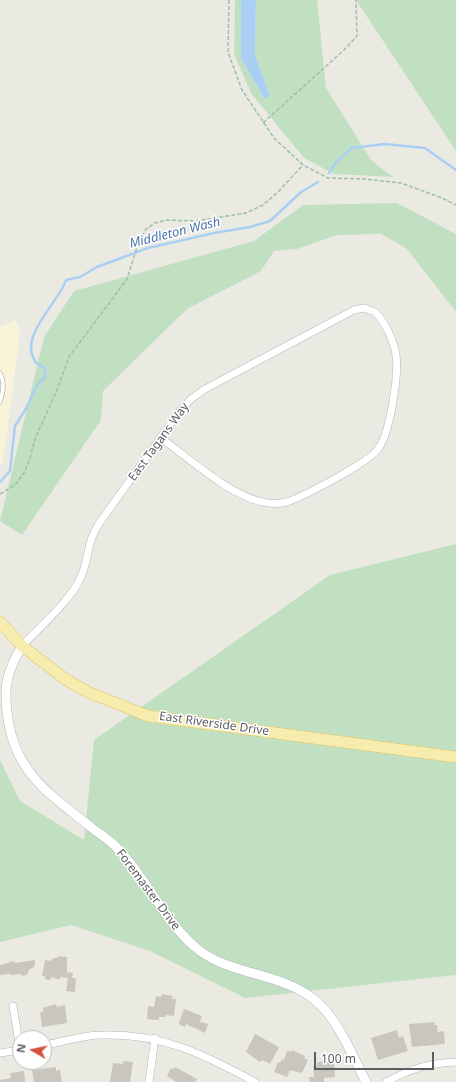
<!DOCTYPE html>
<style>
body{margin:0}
#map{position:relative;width:456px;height:1082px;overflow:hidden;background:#ebeae2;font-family:"Noto Sans",sans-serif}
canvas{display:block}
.north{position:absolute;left:12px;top:1030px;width:40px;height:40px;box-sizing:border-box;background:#fff;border:1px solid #bdbec0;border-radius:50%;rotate:279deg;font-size:11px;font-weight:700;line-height:16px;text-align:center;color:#5a5d61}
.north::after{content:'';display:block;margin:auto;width:14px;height:18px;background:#d4513f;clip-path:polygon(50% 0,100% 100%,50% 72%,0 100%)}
.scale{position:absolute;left:314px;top:1052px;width:120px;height:18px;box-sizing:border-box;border:2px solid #5a5d61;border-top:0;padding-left:5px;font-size:12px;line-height:14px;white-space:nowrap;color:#5a5d61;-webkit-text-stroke:3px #fff;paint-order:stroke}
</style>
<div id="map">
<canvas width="456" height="1082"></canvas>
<div class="north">N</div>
<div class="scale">100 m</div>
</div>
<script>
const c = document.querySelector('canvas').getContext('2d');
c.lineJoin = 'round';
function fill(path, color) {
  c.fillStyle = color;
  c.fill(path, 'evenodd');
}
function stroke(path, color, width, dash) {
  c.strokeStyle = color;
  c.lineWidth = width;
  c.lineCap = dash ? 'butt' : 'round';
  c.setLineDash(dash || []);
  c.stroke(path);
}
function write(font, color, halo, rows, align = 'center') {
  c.font = font + ' "Noto Sans",sans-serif';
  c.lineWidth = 3;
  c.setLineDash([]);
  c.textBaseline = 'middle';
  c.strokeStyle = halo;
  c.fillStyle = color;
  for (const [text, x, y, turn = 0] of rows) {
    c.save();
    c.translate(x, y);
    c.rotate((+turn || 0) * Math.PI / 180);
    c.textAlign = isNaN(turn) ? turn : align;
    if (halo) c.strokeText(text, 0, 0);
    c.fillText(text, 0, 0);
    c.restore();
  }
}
fill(new Path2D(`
 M15,320l5,11 -17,132 -3,1v-137z`), '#f9f3d9');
fill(new Path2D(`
 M235,0h6v59l24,40 5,-3 -15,-41 1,-55h61l9,88 45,72 22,17 -59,-3 -30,-16 -53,-65 -17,-39z
 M356,0h100v151z
 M397,203l59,31v78l-50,-64 -25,-14 -44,1 -40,14 -23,2 -13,20 -74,38 -84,82 -2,29 -79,115 -22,-14 44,-184 30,-46 180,-50 49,-36z
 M456,544v431l-211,23 -95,-47 -79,-26 -71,17v-182l20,41 64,39 10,-100 236,-165z`), '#c1e0c2');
fill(new Path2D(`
 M241,0h15l-1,55 15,41 -5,3 -24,-40z`), '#a9d0f4');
stroke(new Path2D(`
 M329,173l7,-11 16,-14 33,-4 40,4 31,22
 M0,482l10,-11 5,-45 12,-19 10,-22 8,-8v-9c-3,-2 -9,-4 -10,-7 -17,-25 25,-60 31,-81l14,-3 17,-10 51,-19 66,-15 36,-6 20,-6 31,-29 17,-10`), '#a9d0f4', 2.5);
fill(new Path2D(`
 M58,956l9,1v15l6,1 -1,5h4l-1,14 -9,-1 2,-13 -8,-1v3l-9,-3v3l-6,-1v-3h-3l3,-16 5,1 4,-3h3z
 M35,960v6l-6,4 -2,5 -6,1v-2l-9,1 -3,-1 -9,1v-10l14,-4 1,2z
 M162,994l11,2 -1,3h4l-2,17 -8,-1 -1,2h-6v3l-12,-1 1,-13 6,1 2,-11 5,1z
 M56,1004l1,3 8,-2 2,18 -25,4 -2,-15h3v-4z
 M184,1009l18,7 -2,6 8,2 -3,9 -19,-9 -1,3 -5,-2 -1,-2z
 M434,1022v3h3l1,7 6,-1 1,13 -33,3 -3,-23z
 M397,1030l2,8 4,-2 5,15 -30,9 -7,-22z
 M255,1034l24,13 -9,17 -8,-4 -2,2 -14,-10z
 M292,1050l13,6 -1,2 4,2 -6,13 -12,-3 -3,7 -13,-5 4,-10 2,1 2,-4 2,1 3,-9 4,1z
 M123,1061l10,1 -3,20h-20l3,-19 10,1z
 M330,1061v3h4l1,13 -11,1v4h-14l-1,-5h5l-1,-11h4v-4z
 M56,1067v4l4,-1 2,12h-28l-2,-12z
 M175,1067l22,12 -2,3h-19l-9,-6 4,-8 3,1z
 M24,1071l1,11h-25v-2l11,-2 -1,-5z`), '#c9c6c0');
const lane = new Path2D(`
 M0,373c5,10 3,19 0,29`);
const street = new Path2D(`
 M22,646c18,-19 49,-46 59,-69 9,-20 5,-35 19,-55l79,-110 12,-13 14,-10 149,-79 10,-2 11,4c10,10 19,29 21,43 3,19 -6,79 -18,94 -10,14 -74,47 -91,53 -8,2 -17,2 -24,0 -31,-5 -76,-45 -102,-64
 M13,1006l7,43
 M44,1045c19,-3 39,-10 58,-10 60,-2 101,19 153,47
 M0,1053l20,-3
 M149,1082l6,-44
 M386,1082c24,-13 43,-19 70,-20`);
const secondary = new Path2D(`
 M22,646c-16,27 -19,43 -14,73 8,55 44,77 84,109 9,7 19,13 26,21 31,32 47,75 82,102 32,24 82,22 115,49 23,19 37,55 51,82`);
const primary = new Path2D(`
 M0,622l22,24 43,33 23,13 60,24 308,41`);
stroke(lane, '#b4b7bb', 5);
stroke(street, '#b4b7bb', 8);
stroke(secondary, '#b3b6bb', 10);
stroke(primary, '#e0c366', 12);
stroke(new Path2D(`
 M229,0l-1,52 14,38 32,48 29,27 25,13 36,1 37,4 41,15 14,7
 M263,123l81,-73 13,-14 -1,-36
 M0,494l15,-9 9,-12 6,-15 5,-19 22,-49 12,-33 58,-78 12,-38 7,-12 9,-6 11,-3 30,1 50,-8 17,-8 15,-13 25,-27`), '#9bc0a8', 1.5, [4, 2]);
stroke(lane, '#fff', 3.5);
stroke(street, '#fff', 7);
stroke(secondary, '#fff', 9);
stroke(primary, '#f5ecad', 11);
write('12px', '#5a5d61', '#fff', [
 ["East Tagans Way",159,442,-54],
 ["East Riverside Drive",214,724,8],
 ["Foremaster Drive",148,890,53]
]);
write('italic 13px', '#4c77ac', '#fff', [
 ["Middleton Wash",175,233,-14]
]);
</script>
